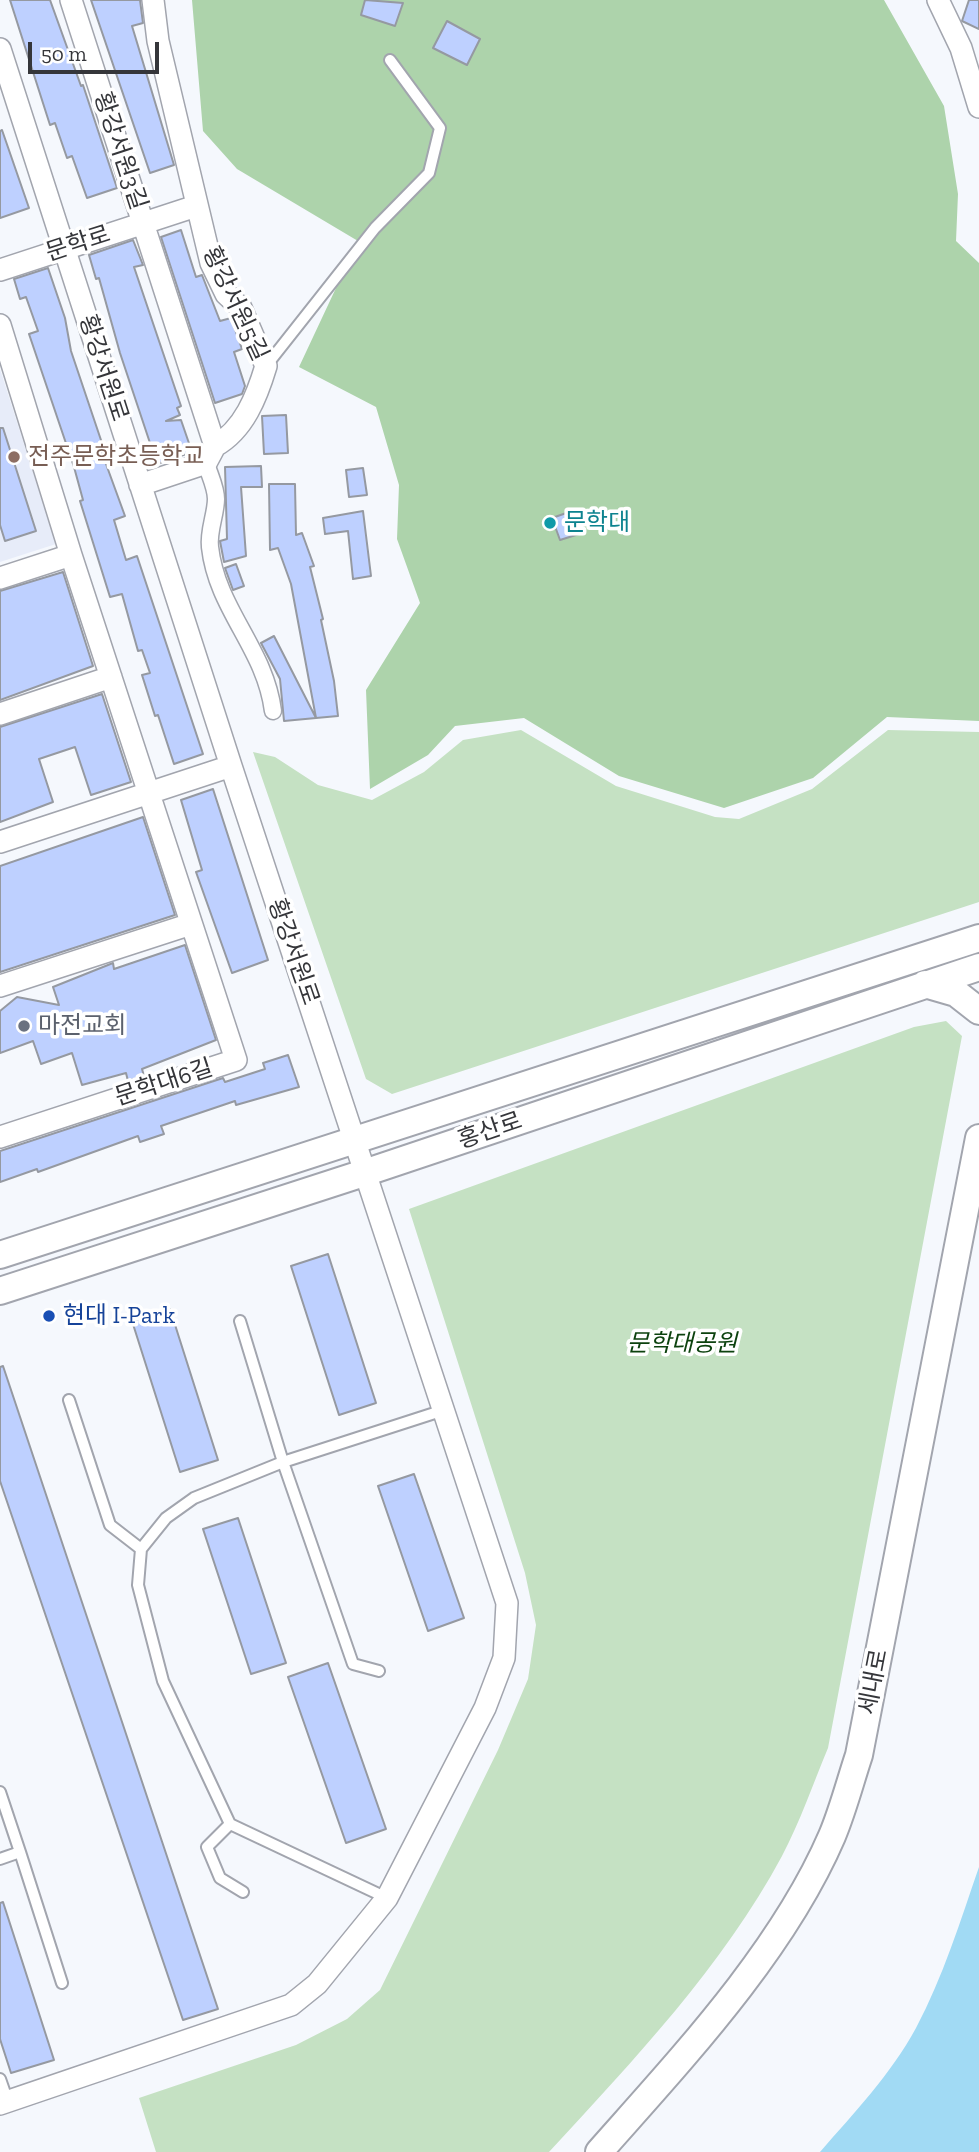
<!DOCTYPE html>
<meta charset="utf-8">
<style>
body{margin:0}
#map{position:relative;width:979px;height:2152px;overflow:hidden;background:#f5f8fd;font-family:"Zilla Slab",serif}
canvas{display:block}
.scale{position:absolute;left:28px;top:42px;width:131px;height:32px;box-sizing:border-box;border:4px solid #35363a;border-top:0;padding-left:9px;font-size:21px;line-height:24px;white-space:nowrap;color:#35363a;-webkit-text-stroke:5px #fff;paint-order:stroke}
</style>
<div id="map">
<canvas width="979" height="2152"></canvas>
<div class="scale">50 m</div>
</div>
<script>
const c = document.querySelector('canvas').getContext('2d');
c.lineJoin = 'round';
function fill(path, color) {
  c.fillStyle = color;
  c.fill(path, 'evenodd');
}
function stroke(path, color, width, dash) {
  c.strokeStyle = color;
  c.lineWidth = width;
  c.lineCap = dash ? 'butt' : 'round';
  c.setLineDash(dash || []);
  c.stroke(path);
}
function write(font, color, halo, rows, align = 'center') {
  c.font = font + ' "Zilla Slab","Noto Sans KR",serif';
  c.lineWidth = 7;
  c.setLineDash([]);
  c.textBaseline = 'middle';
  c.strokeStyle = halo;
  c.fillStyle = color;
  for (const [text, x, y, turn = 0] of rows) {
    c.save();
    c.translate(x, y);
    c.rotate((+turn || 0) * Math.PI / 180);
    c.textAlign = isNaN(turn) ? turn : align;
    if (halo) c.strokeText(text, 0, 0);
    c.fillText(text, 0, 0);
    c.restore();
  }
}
fill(new Path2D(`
 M0,369l56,175 -56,18z`), '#e7ecf9');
fill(new Path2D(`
 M521,730l95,56 99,31 24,2 73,-30 76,-59 91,2v170l-587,192 -26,-15 -113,-327 22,5 43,28 54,15 52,-28 39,-32z
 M946,1021l16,15 -134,712c-15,36 -28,74 -46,108 -59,110 -149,205 -233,296h-393l-17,-54 157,-53 51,-26 33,-29 118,-240 30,-71 8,-54 -11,-52 -116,-364 505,-182z`), '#c5e1c3');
fill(new Path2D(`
 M192,0h692l60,106 14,88 -2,47 23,22v458l-92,-4 -74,61 -89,30 -105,-32 -95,-58 -69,8 -27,29 -58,34 -4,-99 54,-87 -23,-64 2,-54 -23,-78 -77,-40 59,-126 -121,-72 -34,-38z`), '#add3ab');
fill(new Path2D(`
 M979,1867v285h-159c34,-39 71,-78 96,-124 27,-51 44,-106 63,-161z`), '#a1daf4');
const building = new Path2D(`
 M10,0h40l31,86 2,-1 34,103 -30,10 -15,-42 -5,2 -12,-35 -5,2z
 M91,0h49l3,23 -11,3 42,139 -24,8z
 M365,0l38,3 -8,23 -34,-11z
 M969,0h10v29l-17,-8z
 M447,21l33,18 -13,26 -34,-17z
 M2,130l27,78 -29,10v-87z
 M181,230l15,47 6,-2 18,46 11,-3 11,31 -8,3 11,34 -3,8 -27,9 -54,-166z
 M133,240l10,25 -9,2 47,139 -4,2 3,7 -14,6 15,-1 11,32 -35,12 -37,-111 -21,-75 -3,1 -7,-24z
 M48,268l17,50 6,33 34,101 -3,1 23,63 -11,4 12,40 11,-4 66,198 -29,10 -16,-49 -3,1 -13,-41 8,-2 -8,-23 -4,1 -16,-57 -12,3 -30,-96 3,-1 -9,-33 -45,-133 9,-3 -12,-34 -6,2 -6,-20z
 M286,415l2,38 -24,1 -2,-38z
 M0,428h3l33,103 -31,10 -5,-16z
 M261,466l1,21h-21l5,69 -22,6 -4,-21 7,-2 -2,-72z
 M363,468l4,27 -18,2 -3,-27z
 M269,484h26l1,51 6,-2 12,33 -4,1 13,52 -2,1 13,61 4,35 -22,2 -25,-134 -13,-36 -8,2z
 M363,511l8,65 -18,3 -5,-48 -23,3 -2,-16z
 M572,511l7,23 -19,6 -8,-22z
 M236,564l8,22 -11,4 -8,-22z
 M63,572l30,94 -93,34v-109z
 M274,636l42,82 -32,3 -4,-42 -19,-36z
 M102,694l29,88 -40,13 -16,-48 -36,12 14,43 -53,20v-95z
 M213,789l55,171 -36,13 -36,-101 6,-2 -21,-70z
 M143,817l32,98 -175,57v-106z
 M185,945l31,95 -74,29 2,7 -16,5 -2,-8 -44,12 -10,-32 -31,11 -8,-23 -33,12v-42l17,-14 42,8 -6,-18 60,-24 1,6z
 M288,1055l11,32 -63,18 -1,-4 -74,25 3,8 -24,8 -2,-6 -100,36 -1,-3 -37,13v-31l223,-73 2,4 40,-13 -2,-6z
 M328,1254l48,149 -37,12 -48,-149z
 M170,1309l48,151 -38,12 -48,-151z
 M3,1366l215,643 -35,11 -183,-539v-114z
 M414,1474l50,144 -36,13 -50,-145z
 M238,1518l48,145 -35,11 -48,-145z
 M328,1663l58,166 -40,14 -58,-166z
 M3,1902l51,158 -43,13 -11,-34v-136z`);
fill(building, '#bed0ff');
stroke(building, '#9599a1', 2);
const service = new Path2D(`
 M266,366l109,-138 54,-55 11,-45 -50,-68
 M240,1321l43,141 70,202 26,7
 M69,1400l41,125 31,24
 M0,1792l20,60 -20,7
 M230,1824l-23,23 13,31 23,14
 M20,1852l42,131
 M387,1898l-157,-74 -67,-143 -25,-96 3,-36 25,-31 28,-20 89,-36 161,-52
 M0,2079l8,23`);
const pedestrian = new Path2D(`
 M206,463c3,11 10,24 10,36 0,15 -8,32 -6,48 7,63 55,101 63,164`);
const minor = new Path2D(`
 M71,0l144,446
 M153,0l5,41 53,222 15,31 15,14 25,58c-9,30 -22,64 -51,80
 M938,0l23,48 18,59
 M0,49l231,717 276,837 -3,55 -19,50 -98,190 -70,86 -26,21 -291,99
 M0,270l196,-64
 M0,325l71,230 165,505 -236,77
 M140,485l66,-22 9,-17
 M0,578l71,-23
 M0,714l111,-37
 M0,842l231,-76
 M0,986l191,-62`);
const tertiary = new Path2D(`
 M925,984l31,9 23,18
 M0,1255l979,-317
 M0,1291l367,-119 612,-205
 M599,2152c83,-94 183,-200 233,-316 11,-26 18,-54 27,-81l120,-617`);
stroke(service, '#a2a5ae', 14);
stroke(pedestrian, '#a2a5ae', 19);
stroke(minor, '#a2a5ae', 24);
stroke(tertiary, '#a2a5ae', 30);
stroke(service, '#fff', 10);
stroke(pedestrian, '#fff', 16);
stroke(minor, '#fff', 21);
stroke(tertiary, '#fff', 26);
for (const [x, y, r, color] of [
 [14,457,7,"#8d6e63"],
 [550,523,7,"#0f9aa8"],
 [24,1026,7,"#6b7280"],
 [49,1316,7,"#1a4fb4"]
]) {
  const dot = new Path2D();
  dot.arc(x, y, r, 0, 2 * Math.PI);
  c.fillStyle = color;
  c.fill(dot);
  stroke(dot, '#fff', 2.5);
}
write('24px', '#35363a', '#fff', [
 ["황강서원3길",120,151,72],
 ["문학로",78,244,-18],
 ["황강서원5길",235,304,65],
 ["황강서원로",103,368,72],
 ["황강서원로",293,952,71],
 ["문학대6길",164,1083,-18],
 ["홍산로",490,1131,-19],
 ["세내로",874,1682,-79]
]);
write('24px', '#785e54', '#fff', [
 ["전주문학초등학교",28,457]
], 'left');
write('24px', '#0d838f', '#fff', [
 ["문학대",564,523]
], 'left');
write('24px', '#5b616d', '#fff', [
 ["마전교회",38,1026]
], 'left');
write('24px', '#164399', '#fff', [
 ["현대 I-Park",63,1316]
], 'left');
write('italic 24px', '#0c420e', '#fff', [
 ["문학대공원",682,1344]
]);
</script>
